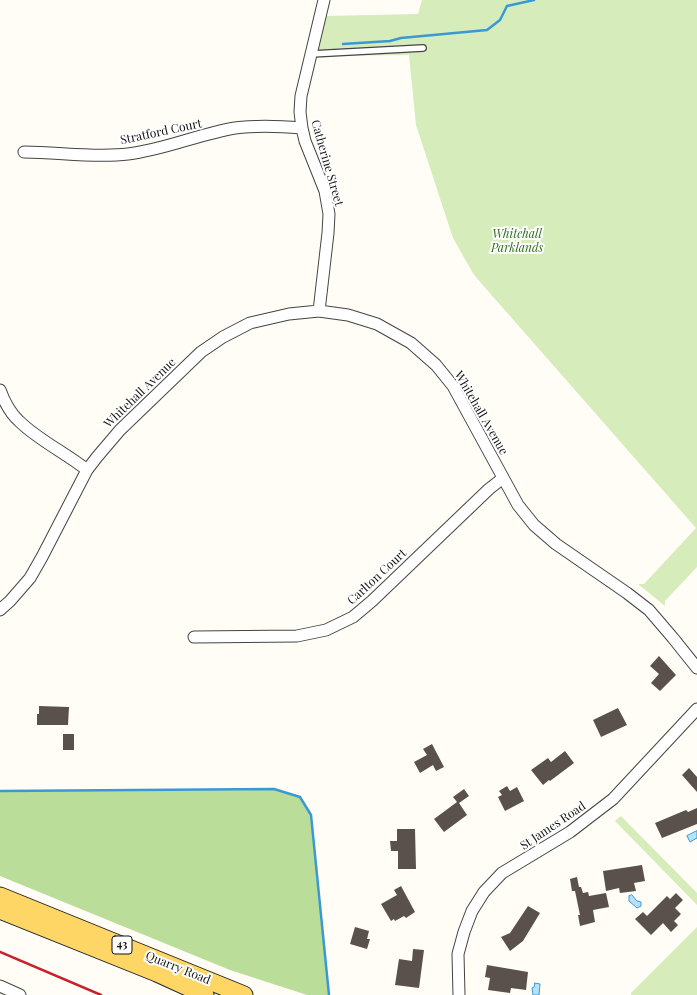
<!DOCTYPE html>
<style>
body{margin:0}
canvas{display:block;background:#fffdf5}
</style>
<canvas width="697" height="995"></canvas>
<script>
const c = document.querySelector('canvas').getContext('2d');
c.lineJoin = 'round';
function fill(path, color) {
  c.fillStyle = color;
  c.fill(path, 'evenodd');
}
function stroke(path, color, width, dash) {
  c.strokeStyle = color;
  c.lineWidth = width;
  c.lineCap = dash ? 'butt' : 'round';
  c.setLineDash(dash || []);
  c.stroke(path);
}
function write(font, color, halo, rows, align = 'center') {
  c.font = font + ' "Playfair Display",serif';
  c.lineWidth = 4;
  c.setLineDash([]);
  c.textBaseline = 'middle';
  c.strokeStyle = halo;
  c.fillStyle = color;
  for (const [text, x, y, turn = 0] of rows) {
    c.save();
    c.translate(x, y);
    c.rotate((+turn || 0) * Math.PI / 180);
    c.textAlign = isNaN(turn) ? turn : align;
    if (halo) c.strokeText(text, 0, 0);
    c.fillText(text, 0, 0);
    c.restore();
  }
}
fill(new Path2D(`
 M422,0h275v567l-32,34v5l-27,-22h6l52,-56 -222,-253 -21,-37 -37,-113 -7,-70 -92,1 8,-40 93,-2z
 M621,816l76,77v12l-82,-84z
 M697,927v68h-66v-2z`), '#d6ecbb');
fill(new Path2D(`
 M274,789l26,8 11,18 18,180h-22l-77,-25 -230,-94v-85z`), '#bade9a');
const water = new Path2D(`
 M697,831v7l-7,4 -3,-6z
 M632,895l5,6 4,1v4l-4,2 -8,-7v-5z
 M535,983l5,1 -1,11h-6l-1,-7 2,-1z`);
fill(water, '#b7e1f9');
stroke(water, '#3a99d3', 1);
stroke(new Path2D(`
 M343,44l47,-3 11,-3 86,-8 13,-10 7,-14 27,-6
 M0,791l274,-2 26,8 11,18 18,180`), '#3a99d3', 2.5);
fill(new Path2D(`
 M659,656l17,19 -16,16 -9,-8 8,-9 -9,-8z
 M39,706l30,1 -1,18h-31v-11h2z
 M618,708l9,17 -26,12 -8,-17z
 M63,734h11v16h-11z
 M432,744l12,23 -8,4 -3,-6 -13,8 -6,-11 13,-7 -4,-6z
 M565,751l9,12 -24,18 -1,-1 -6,5 -12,-15 17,-12 3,4z
 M689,768l8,9v15l-15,-17z
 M507,786l3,5 7,-4 7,14 -19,10 -7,-14 4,-2 -3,-4z
 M464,789l5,7 -10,7 8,12 -23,17 -10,-13 23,-17 -4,-5z
 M697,808v16l-35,14 -7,-15 31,-13 2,2z
 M397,829h18l1,40h-18v-18h-7l-1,-10h7z
 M642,865l3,16 -11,2 2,8 -16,2 -1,-5 -13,3 -3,-20z
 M577,877l2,10h2l2,6 5,-1 1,4 17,-3 3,14 -16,3 2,12 -15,4 -2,-11h2l-5,-24h-3l-2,-12z
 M401,886l14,26 -9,6 -2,-2 -9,5 -1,-2 -3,2 -10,-17 16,-9 -3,-5z
 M676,893l7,7 -8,8 6,6 -7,7 4,4 -7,7 -8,-9 -12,12 -16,-16 8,-7 4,4 20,-20 3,3z
 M528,906l12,7 -17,28 -13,10 -9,-14 9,-4z
 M355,927l14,4 -2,8h3l-3,10 -17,-5z
 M413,949l11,1 -5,38 -24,-3 4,-26 13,2z
 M487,965l41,7 -2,18 -15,-2 -1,5 -22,-3 2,-12 -5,-1z`), '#5a514c');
const service = new Path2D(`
 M311,54l112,-6`);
const minor = new Path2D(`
 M24,152c34,0 70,6 104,2 36,-4 71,-20 107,-26 21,-3 45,-2 67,0
 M319,311l9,-78 1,-19 -4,-23 -20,-50 -3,-13 -2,-16 1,-16 23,-96
 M0,390c4,11 10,23 19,31 19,19 47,32 68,49
 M0,610l10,-9 20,-23 12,-21 45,-87 10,-13 23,-27 81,-78 22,-15 27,-14 39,-9 30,-3 29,4 29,9 34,19 25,22 17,21 65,119 16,20 22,19 71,49 22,17 24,28 24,30
 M194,637l103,-1 29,-6 27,-13 19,-16 117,-112 14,-11
 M0,986l20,9
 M459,995l-1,-41 6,-22 8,-21 12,-19 18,-19 68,-41 43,-33 84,-90`);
const primary = new Path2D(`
 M0,896l244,99
 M0,910l157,63 48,22`);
stroke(service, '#444', 8);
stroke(minor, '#444', 13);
stroke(primary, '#222', 19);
stroke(service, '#fff', 5.5);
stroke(minor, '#fff', 11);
stroke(primary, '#fdd666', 17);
stroke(new Path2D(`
 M0,952l101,43`), '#c9212c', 2.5);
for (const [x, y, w] of [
 [122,945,20]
]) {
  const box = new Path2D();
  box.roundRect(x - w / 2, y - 9, w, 18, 3);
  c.fillStyle = '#fff';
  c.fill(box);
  stroke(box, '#111', 1);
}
write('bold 11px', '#111', null, [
 ["43",122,945]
]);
write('12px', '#111', '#fff', [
 ["Stratford Court",161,132,-12],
 ["Catherine Street",327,163,74],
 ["Whitehall Avenue",140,393,-44],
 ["Whitehall Avenue",481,413,60],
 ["Carlton Court",377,577,-43],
 ["St James Road",553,826,-34],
 ["Quarry Road",178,968,22]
]);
write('italic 12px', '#2f6d1d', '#fff', [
 ["Whitehall",517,234],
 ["Parklands",517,248]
]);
</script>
